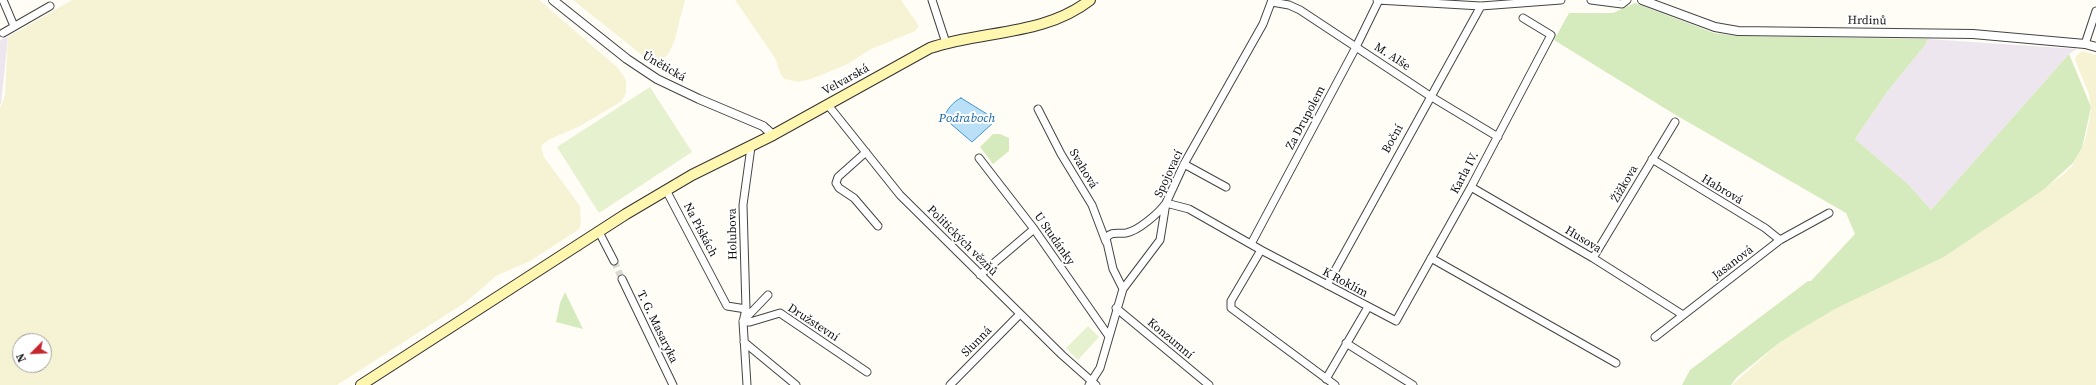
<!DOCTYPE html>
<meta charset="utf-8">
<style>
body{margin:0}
#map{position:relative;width:2096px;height:385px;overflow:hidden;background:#fffdf5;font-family:"Source Serif 4",serif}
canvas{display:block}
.north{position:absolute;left:12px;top:333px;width:40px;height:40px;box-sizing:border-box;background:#fff;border:1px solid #a0a0a0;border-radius:50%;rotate:246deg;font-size:11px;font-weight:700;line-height:16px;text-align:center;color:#111}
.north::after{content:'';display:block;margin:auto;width:14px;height:18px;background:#c4262e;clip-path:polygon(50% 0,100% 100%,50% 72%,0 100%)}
</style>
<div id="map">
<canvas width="2096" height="385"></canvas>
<div class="north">N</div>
</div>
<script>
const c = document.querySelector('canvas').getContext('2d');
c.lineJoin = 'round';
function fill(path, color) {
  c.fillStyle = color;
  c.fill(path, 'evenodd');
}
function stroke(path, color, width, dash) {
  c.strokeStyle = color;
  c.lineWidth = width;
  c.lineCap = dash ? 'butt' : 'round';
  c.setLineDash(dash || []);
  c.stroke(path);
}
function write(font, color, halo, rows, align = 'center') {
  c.font = font + ' "Source Serif 4",serif';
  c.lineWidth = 4;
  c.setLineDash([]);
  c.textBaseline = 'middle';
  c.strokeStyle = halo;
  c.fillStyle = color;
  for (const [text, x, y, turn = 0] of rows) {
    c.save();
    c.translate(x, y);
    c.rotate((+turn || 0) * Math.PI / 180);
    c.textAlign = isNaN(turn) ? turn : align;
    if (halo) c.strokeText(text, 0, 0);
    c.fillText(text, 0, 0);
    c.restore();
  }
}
fill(new Path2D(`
 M8,37l-7,67h-1v-64z
 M1928,39l149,10 -8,5 -138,156 -23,-26 -53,-45 32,-47 39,-48z`), '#eee6ef');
fill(new Path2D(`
 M72,0h467l79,68 8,12v13l-4,8 -10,6 -32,19 -32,14 -7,6 3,11 36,49 1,19 -3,5 -48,31 -34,15 -30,26 -129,83h-337v-277l5,-13 3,-58zM20,341h24v24h-24z
 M573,0h112l-11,42 -5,10 -3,5 -13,3 -6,-1z
 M735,0h166l18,26 -4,5 -46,19 -21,14 -37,15 -13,3 -13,-3 -4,-4 -6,-17z
 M2082,51l14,4v330h-364l47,-42 24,-15 34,-20 107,-51 119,-82 9,-9 10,-18 4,-11 5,-26 -2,-17 -14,-34 1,-4z`), '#f6f3d4');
fill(new Path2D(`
 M1635,3l79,30 23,3 191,3 -2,5 -39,48 -32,47 53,45 23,26 138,-156 22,53 -9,41 -9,15 -30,27 -99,67 -107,51 -34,20 -24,15 -42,34 -6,8h-49l8,-15 118,-89h3l44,-47 -9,-21 -172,-99 -120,-74 15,-27h44z
 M993,134h7l9,4v13l-16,13 -13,-17z
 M565,292l18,37 -27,-7 4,-19z`), '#d5ebbd');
fill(new Path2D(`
 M650,87l42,65 -93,61 -42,-66z
 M1088,326l11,11 -21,23 -12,-12z`), '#e6f2cf');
const water = new Path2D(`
 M961,98l34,21v2l-23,21 -28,-24c2,-8 10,-17 17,-20z`);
fill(water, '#b9e0f7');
stroke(water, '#3f96cf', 1);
stroke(new Path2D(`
 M614,261l8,18`), '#dbdad3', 7, [7, 3.5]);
const minor = new Path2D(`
 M3,0l11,26
 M932,0l14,43
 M1377,0l104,6 80,-6
 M1591,0l31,4 5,-4
 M1272,2l17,3 11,5 130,86 68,41
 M3,33l47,-27
 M2085,44l11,-33
 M828,105l72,90 162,160 34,30
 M1038,109l23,45 31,51 14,37
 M866,152l-28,25 -2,6 3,5 15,10 24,28
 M979,158l55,71 74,106
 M1652,159l113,69 15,12
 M1184,164l42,23
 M1471,187l122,71 90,57
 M666,190l61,116 19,3
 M1166,203l23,6 72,41 135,71 75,-134 80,-152 -28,-17
 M599,232l15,29
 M1251,244l105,-197 23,-47
 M1261,250l-30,51v7l104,77
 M1431,258l185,105
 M1593,258l82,-136
 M980,275l54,-46
 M622,279l51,106
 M1327,285l154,-279
 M1123,289l-10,-20 -7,-31c6,-7 11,-4 20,-5 12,-2 33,-20 40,-30
 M1116,308l93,77
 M743,321l25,-26
 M743,322h7l30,-9 87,59
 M1655,337l125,-97 49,-27
 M744,342l52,43
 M1346,343l67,42
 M1326,379l42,-72
 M747,385l-4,-63 3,-13 -3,-104 8,-58
 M950,385l70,-71
 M1089,385l11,-17 23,-79 37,-49 6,-37 18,-39 79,-140 9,-24`);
const tertiary = new Path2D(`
 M553,0l74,59 30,20 42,20 64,27 10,9
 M1642,0l73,27 23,4 235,3 112,10 11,3`);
const secondary = new Path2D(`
 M361,385l265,-171 66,-39 81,-40 157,-87c53,-18 114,-12 160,-48`);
stroke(minor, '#444', 9);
stroke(tertiary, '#444', 10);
stroke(secondary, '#333', 12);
stroke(minor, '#fff', 7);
stroke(tertiary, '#fff', 8);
stroke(secondary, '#fff6b0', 10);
write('12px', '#111', '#fff', [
 ["Hrdinů",1867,21,1],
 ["M. Alše",1392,57,33],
 ["Únětická",664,67,30],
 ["Velvarská",846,80,-29],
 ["Za Drupolem",1306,118,-62],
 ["Boční",1393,139,-61],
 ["Svahová",1083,169,59],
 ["Karla IV.",1465,173,-62],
 ["Spojovací",1169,174,-65],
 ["Žižkova",1625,184,-60],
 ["Habrová",1722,190,31],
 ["Na Pískách",700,230,62],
 ["Holubova",733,234,-91],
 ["U Studánky",1054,239,55],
 ["Husova",1583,240,31],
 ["Politických vězňů",962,241,45],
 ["Jasanová",1733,263,-37],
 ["K Roklím",1345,283,28],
 ["Družstevní",813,323,33],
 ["T. G. Masaryka",657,327,64],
 ["Konzumní",1170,339,40],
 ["Slunná",977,342,-45]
]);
write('italic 13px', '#1768a6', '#fff', [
 ["Podraboch",967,119]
]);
</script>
